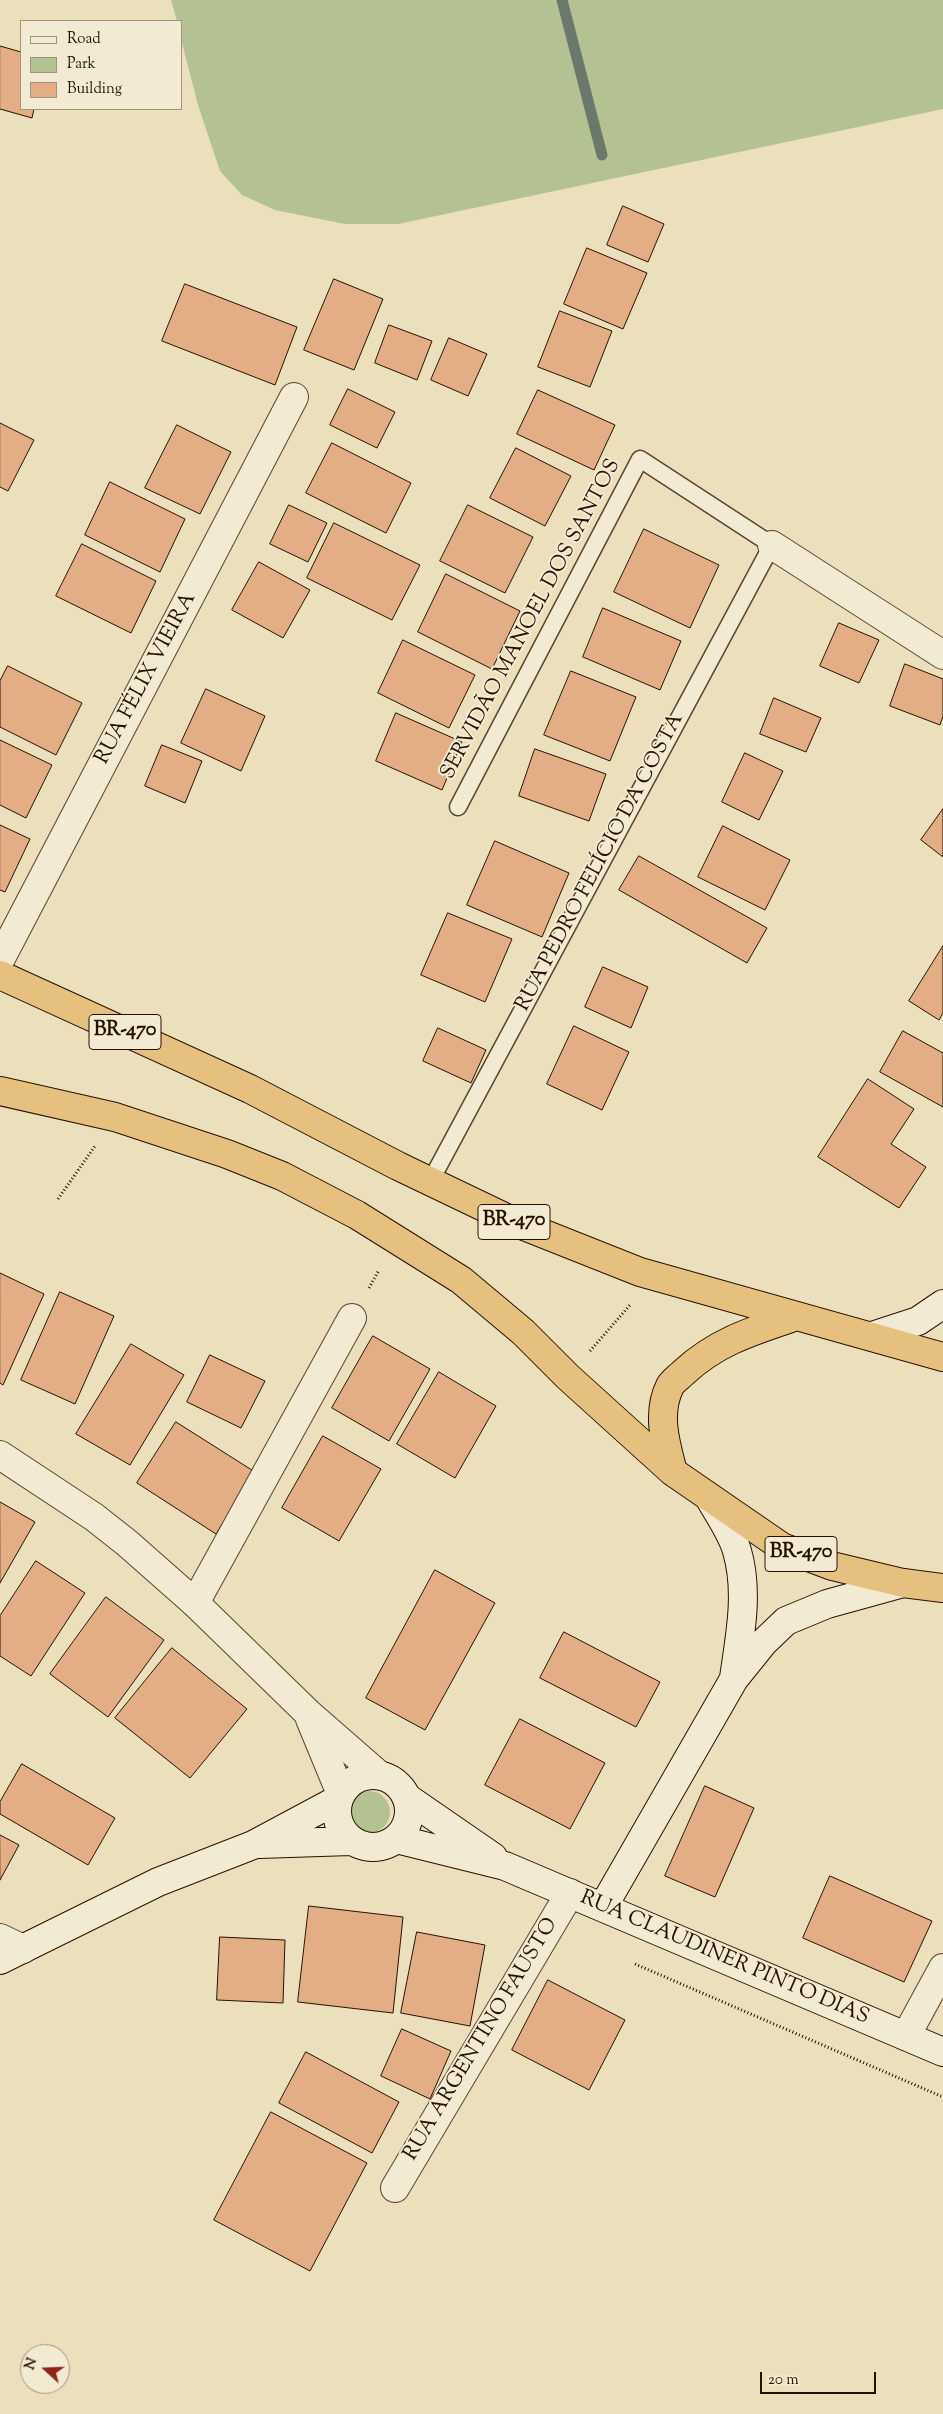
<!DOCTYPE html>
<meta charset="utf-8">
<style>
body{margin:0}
#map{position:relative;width:943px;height:2414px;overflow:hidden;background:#ecdfbb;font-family:"Sorts Mill Goudy",serif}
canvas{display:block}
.legend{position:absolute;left:20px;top:20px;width:162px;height:90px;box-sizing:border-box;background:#f3ead3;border:1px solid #a1937f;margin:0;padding:6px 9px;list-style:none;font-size:15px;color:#261100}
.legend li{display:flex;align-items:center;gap:10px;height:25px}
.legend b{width:25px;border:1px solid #a1937f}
.north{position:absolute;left:20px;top:2344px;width:50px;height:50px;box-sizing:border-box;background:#f3ead3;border:1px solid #a1937f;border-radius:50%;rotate:290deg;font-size:14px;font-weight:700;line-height:20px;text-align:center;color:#261100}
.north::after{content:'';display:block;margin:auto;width:18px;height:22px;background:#8f2418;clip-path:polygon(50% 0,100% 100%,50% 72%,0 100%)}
.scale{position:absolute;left:760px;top:2372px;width:116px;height:22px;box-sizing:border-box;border:2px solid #261100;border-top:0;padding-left:6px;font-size:15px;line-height:18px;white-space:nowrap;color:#261100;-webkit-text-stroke:4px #f3ead3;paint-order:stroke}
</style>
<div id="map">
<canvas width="943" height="2414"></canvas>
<ul class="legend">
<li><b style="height:6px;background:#f3ead3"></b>Road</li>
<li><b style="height:14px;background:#b4c293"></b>Park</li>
<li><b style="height:14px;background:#e3ad85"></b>Building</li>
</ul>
<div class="north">N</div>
<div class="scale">20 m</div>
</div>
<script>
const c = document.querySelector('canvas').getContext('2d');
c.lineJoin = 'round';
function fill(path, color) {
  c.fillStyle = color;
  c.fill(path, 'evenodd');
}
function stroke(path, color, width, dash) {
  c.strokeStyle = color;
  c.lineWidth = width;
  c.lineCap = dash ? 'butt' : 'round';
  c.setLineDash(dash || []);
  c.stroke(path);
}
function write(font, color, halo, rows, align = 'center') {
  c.font = font + ' "Sorts Mill Goudy",serif';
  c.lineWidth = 4;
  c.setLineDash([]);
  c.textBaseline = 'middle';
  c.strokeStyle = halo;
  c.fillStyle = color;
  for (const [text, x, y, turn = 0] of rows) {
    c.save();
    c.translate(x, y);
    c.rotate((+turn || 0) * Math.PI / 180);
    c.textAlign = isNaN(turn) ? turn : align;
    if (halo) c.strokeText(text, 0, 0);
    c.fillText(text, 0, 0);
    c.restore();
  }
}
fill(new Path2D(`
 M171,0h772v109l-545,115h-53l-70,-14 -33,-15 -22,-24 -22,-66 -17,-66v-18h-4z
 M348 1812a21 21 0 1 1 42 0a21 21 0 1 1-42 0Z`), '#b4c293');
stroke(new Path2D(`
 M562,0l40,155`), '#6b786c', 11);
const building = new Path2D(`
 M0,46l21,6v57h13l-2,9 -32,-9z
 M623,206l41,18 -16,38 -41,-17z
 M587,248l60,25 -24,56 -59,-25z
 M334,279l49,20 -29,71 -50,-20z
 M185,284l112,43 -22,58 -113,-44z
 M560,311l52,20 -22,56 -52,-20z
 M389,325l43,16 -15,39 -42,-17z
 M449,338l38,16 -19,42 -37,-16z
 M348,389l47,23 -18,36 -47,-23z
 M538,390l77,35 -21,45 -77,-36z
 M0,423l34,17 -26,51 -8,-4z
 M177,425l54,27 -31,62 -55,-26z
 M332,443l79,40 -25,50 -80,-40z
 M516,448l55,28 -26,50 -55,-28z
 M110,482l75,37 -25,53 -75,-37z
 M289,505l38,18 -19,39 -38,-18z
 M468,505l65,32 -28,56 -65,-32z
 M334,523l86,42 -28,55 -85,-42z
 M644,529l75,36 -29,63 -76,-36z
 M82,544l74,37 -25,52 -75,-37z
 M259,562l51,28 -27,48 -51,-28z
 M446,574l74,37 -28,58 -74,-37z
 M603,608l78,33 -21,49 -77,-33z
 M839,623l40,17 -20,43 -39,-17z
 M403,640l72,35 -26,53 -71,-35z
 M905,664l38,15v37l-3,9 -50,-19z
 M8,666l74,37 -26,52 -56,-28v-46z
 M571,671l65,26 -26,64 -66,-26z
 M206,689l59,27 -24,55 -60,-28z
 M774,698l47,20 -15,34 -46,-18z
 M396,713l66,29 -20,48 -66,-29z
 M0,740l52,25 -26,53 -26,-13z
 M162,745l40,16 -17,42 -40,-17z
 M535,749l71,25 -17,47 -70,-25z
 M745,753l38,18 -24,49 -37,-18z
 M943,809v48l-22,-17z
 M0,825l30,14 -25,53 -5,-2z
 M723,826l67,34 -25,50 -67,-33z
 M495,841l74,32 -27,64 -75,-32z
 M639,856l128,72 -20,35 -128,-73z
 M448,913l64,26 -27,63 -64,-27z
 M943,946v67l-4,7 -30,-19z
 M603,967l45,20 -17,41 -46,-21z
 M574,1026l55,26 -27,58 -55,-26z
 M438,1028l48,22 -15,33 -48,-22z
 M903,1031l40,22v54l-63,-35z
 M868,1079l46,30 -23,35 35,23 -27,41 -81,-51z
 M0,1273l44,21 -41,91 -3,-2z
 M60,1292l54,24 -39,88 -54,-24z
 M373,1336l57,33 -41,72 -57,-33z
 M131,1344l53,31 -54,90 -54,-31z
 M210,1355l55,26 -24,47 -54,-26z
 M439,1372l57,34 -41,72 -58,-34z
 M176,1422l79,50 -39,62 -79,-51z
 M323,1436l58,33 -42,72 -57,-33z
 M0,1502l35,20 -35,61z
 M36,1561l49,32 -54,83 -31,-20v-40z
 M435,1570l60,33 -70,127 -59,-32z
 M106,1597l58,43 -56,77 -58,-43z
 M564,1632l96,50 -24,45 -96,-49z
 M172,1648l75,61 -57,69 -75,-60z
 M520,1719l85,44 -35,66 -85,-44z
 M22,1764l93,54 -27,47 -88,-51v-12z
 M705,1786l49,22 -39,89 -50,-21z
 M0,1835l19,10 -19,35z
 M830,1876l102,45 -28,61 -101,-44z
 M309,1906l94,11 -10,96 -95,-11z
 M417,1932l68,13 -15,81 -69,-13z
 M220,1937l65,3 -2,63 -66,-3z
 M548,1980l77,40 -36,70 -77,-40z
 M402,2029l49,22 -21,48 -49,-23z
 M306,2052l93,50 -27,51 -93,-50z
 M271,2112l96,51 -57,108 -96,-51z`);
fill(building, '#e3ad85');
stroke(building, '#261100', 1);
const service = new Path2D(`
 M430,1182l342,-637 -132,-86 -182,348`);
const minor = new Path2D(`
 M772,545l171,110
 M0,960l294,-563
 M195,1603l157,-285
 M0,1938l23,11
 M906,2036l37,-68
 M395,2188l175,-295`);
const tertiary = new Path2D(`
 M0,1455l94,62 33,26 68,60 113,110 71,62
 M310,1719l31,75`);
const secondary = new Path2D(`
 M872,1336l46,-15 25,-17
 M710,1499c9,16 22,34 27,52 12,41 3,85 -3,127
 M337 1811a36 36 0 1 1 72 0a36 36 0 1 1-72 0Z
 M406,1797l87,60
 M396,1839l109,27 438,186
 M259,1844l92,-3
 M603,1907l131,-228 29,-36 23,-22 41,-17 76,-21
 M0,1960l158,-78 95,-37 86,-46`);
const trunk = new Path2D(`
 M0,975l250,114 148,77 121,58 121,48 303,85
 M0,1091l115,26 112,37 55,22 75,39 104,65 62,52 45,45 105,95 109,75 50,19 71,17 40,5
 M673,1472c-7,-27 -17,-58 -3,-86 2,-4 9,-9 13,-13 33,-31 69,-42 111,-56`);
stroke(service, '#58442f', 19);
stroke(minor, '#58442f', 30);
stroke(tertiary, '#58442f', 30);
stroke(secondary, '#261100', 30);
stroke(trunk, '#261100', 30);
stroke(new Path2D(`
 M58,1199l37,-53
 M369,1288l10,-18
 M590,1351l40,-46
 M635,1964l308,133`), '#261100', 3, [1, 2.5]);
stroke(service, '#f3ead3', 16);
stroke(minor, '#f3ead3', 28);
stroke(tertiary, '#f3ead3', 28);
stroke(secondary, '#f3ead3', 28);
stroke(trunk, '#e6c07e', 28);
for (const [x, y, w] of [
 [125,1032,72],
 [514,1222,72],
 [801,1554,72]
]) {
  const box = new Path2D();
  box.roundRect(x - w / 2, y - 17.5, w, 35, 4);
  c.fillStyle = '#f3ead3';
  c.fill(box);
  stroke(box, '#261100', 1);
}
write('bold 20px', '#261100', null, [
 ["BR-470",125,1032],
 ["BR-470",514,1222],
 ["BR-470",801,1554]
]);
write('21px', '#261100', '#f3ead3', [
 ["SERVIDÃO MANOEL DOS SANTOS",532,620,-62],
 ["RUA FÉLIX VIEIRA",147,679,-62],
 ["RUA PEDRO FELÍCIO DA COSTA",601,863,-62],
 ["RUA CLAUDINER PINTO DIAS",724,1959,23],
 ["RUA ARGENTINO FAUSTO",482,2040,-59]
]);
</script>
